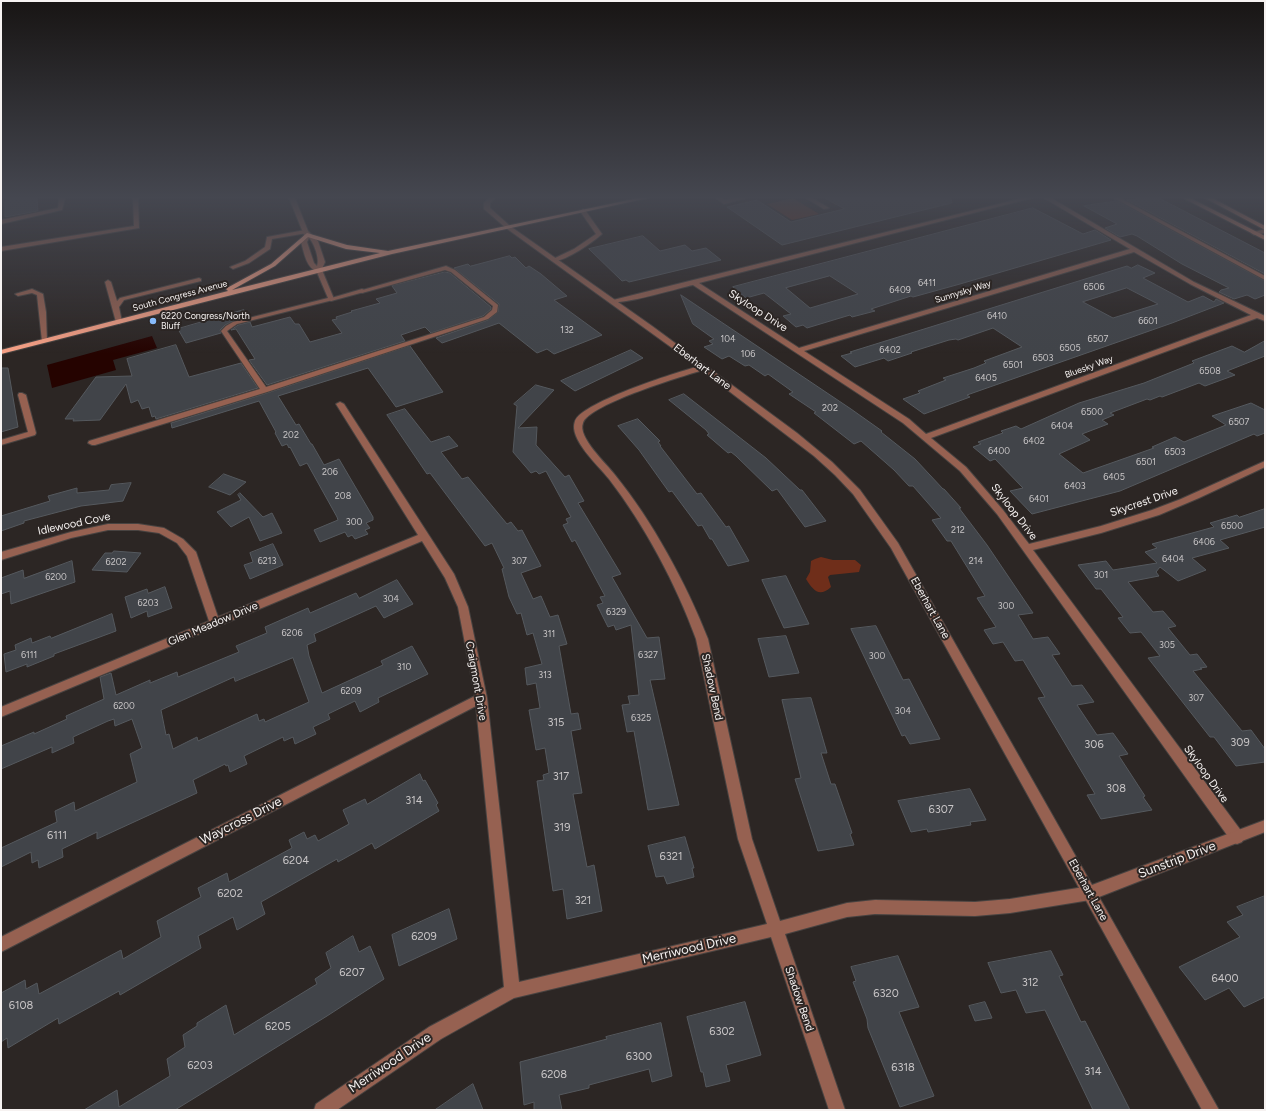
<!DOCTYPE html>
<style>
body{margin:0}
#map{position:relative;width:1266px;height:1111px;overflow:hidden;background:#2c2624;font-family:Figtree,sans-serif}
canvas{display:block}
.frame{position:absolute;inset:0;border:2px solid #f6f2f1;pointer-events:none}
</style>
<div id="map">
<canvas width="1266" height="1111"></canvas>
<div class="frame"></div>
</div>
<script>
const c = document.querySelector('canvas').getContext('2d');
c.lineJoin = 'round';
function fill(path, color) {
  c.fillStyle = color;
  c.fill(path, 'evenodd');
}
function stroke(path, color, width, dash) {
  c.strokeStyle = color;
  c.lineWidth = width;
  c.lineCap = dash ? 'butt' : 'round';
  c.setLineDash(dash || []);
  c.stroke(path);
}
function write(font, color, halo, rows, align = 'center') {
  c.font = font + ' Figtree,sans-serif';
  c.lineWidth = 4;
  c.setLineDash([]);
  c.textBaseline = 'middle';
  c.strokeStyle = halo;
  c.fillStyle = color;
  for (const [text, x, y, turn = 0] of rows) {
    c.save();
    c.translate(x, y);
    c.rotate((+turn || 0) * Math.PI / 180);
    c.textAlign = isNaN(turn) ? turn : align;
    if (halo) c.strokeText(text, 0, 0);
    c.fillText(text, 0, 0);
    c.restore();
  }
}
fill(new Path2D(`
 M793,198l26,16 -27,6 -25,-16z
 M821,557l12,3h22l6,5 -2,7 -29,3 -2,2 3,10c-12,11 -18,3 -25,-8l4,-7 1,-11 4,-2z`), '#6f2e1a');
fill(new Path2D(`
 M152,336l5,12 -44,12 3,10 -64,18 -5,-23z`), '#250300');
const building = new Path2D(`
 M7,198h30l1,13 -33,6v-16l2,-1z
 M825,198h126l1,5 -170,42 -55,-38 30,-7 34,22 53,-13z
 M1144,198h15l106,55v21l-138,-74z
 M1117,201l148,80v14l-10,4 -8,-4 -13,4 -15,-7 2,-2 8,-2 -47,-24 -45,-28 -5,-2 -12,3 -15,-9 12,-4 -33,-18z
 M1033,208l50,26 12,-4 16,10 -151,44 -47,13 -2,-1 -40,13 4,2 -23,6 -2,-2 -43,13 -4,-3 -7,2 -13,-11 8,-2 -27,-21 -18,5 -13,-11zM830,276l28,18 -48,14 -24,-20z
 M643,236l17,15 25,-6 7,6 14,-3 15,12 -92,22 -3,-2 -4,1 -33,-32z
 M510,256l2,2 3,-1 11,11 3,-2 12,8 26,22 -13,4 48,35 -48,19 -7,-5 -10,4 -38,-30 -57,20 -6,-5 52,-18 10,-8 1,-8 -45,-36 14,-4 2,2z
 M1138,265l17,8 -12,5 45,24 15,-6 11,6 2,-3 8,4 -52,20 -205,72 3,2 -46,17 -21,-15 17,-6 -2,-2 28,-11 -3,-2 31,-10 12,-5 -2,-2 38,-14 -29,-19 -35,12 -2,-1 -7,1 -38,12 1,1 -24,8 -4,-3 -29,9 -14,-11 11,-3 -2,-1 277,-86 4,2zM1127,288l31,16 -45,14 -30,-16z
 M445,272l5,1 41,34v2l-8,7 -52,17 -6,-6 -24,8 4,6 -138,44 -18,-25 6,-1 -19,-30 -5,1 7,-5 12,-3 2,5 38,-10 5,7h4l11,18 32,-9 -10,-13 5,-1 -1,-2 16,-5 -1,-1 29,-8 -4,-4 21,-6 -5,-7z
 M681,295l170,114 31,22 -1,1 34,27 28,30h1l17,19h-2l28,37 46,68 -15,2 15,24 15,-2 12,17 -8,1 20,31 10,-1 12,17 -17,3 20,30 16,-2 15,21 -9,2 26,40 -2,1 9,13 -51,9 -14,-24 8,-1 -57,-96 7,-1 -22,-37 -8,1 -12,-19 -10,2 -9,-14 12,-3 -19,-29 8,-2 -34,-55h-4l-15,-21 9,-2 -28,-32h-4l-15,-16 -33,-29 -7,3 -40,-31 2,-1 -27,-18 4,-2 -25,-18 -3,2 -16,-11 -4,1 -16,-10 -7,3 -18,-12 9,-3 -4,-3 5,-2 -21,-15z
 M244,310l3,7 -14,4 -8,4 -5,5 1,3 -35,10 -8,-14z
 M1265,341v15l-38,15 8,4 -30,11 -6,-3 -37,14 -2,-1 -10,4 -3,-1 -37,14 4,2 -12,5 6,4 -26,10 8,6 -31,14 24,19 71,-25 -2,-1 23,-10 9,5 42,-17 -14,-9 39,-13 14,7v23l-8,3 -3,-2 -134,57 -88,23 -22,-23 13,-3 -28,-29 -5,2 -17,-14 8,-3 -3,-2 25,-9 -2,-2 15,-5 5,3 58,-26 65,-20 50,-20 -2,-2 40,-15 12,6z
 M176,345l13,32 52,-14 17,25 -102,31 -1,-3 -3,1 -3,-10 -7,2 -4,-9 -7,3 -5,-19 -26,36 -27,1 1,-2h-9l31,-42 36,-1 -5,-17z
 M410,346l33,46 -47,15 -28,-39 -90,28 18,29 3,-1 12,20h1l12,21 15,-6 34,58v3l-7,3 4,5 -5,2 3,4 -13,5 -3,-4 -4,2 -3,-5 -25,10 -6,-12 24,-10 -1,-3 -30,-54 -7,3 -10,-19 -1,1 -2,-4 -5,2 -7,-13 1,-1 -17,-31 -87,27 -1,-5 96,-30z
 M631,350l12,8 -68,33 -14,-10z
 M1,368h7l10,59 -17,5z
 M536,385l18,5 -36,38 19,-1 -1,18 29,32 4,-2 15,26 -6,2 43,71 -9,3 35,61 12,-1 6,42 -15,1 29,125 -31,5 -14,-79 -7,1 -5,-27 8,-1 -2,-8 11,-1 -8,-70 -15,5 -2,-5 -6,2 -11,-22 6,-2 -3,-6 5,-1 -30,-56 -3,2 -9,-17 5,-2 -2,-4 5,-2 -25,-46 -7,3 -3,-3 -5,2 -18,-21 4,-46 -3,-2z
 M684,394l82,64 34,32h2l24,31 -21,6 -28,-38 -5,2 -36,-35 -5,-4 -3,1 -21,-18 2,-1 -3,-4 -37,-30z
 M405,409l26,33 18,-6 9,10 -17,6 21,27 6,-2 39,47 4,-2 7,9 4,-1 19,36 -20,7 12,26 8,-3 9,21 8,-2 9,29 -8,2 12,68 7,-1 3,16 -10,2 11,62 -9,1 14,73 7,-2 8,46 -35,8 -4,-30 -10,2 -16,-110 7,-1 -1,-5 6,-2 -4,-25 -9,2 -7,-40 11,-2 -4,-25 -9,2 -2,-17 17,-4 -9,-31 -6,2 -6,-22 -4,1 -8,-17 -7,-28 2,-1 -12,-25 -7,3 -55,-73 -3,1 -40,-59z
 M638,419l22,22 -2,1 3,4h-1l37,48 4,-1 25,34 3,-1 20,35 -21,5 -16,-27h-2l-8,-14 -4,1 -26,-35 -3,1 -30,-42 -21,-24z
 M224,474l22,8 -16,13 -21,-8z
 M131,483l-8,18 -42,5 -57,15v2l-23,8v-15l49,-15 -2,-5 29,-8v5l32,-3 2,-5z
 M240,493l23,24 9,-4 10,20 -22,8 -11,-24 -18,10 -14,-15 24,-12 -3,-5z
 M1265,509v18l-45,13 9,8 -37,10 14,12 -28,11 -18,-14 -4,5 3,4 -31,6 25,30 10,-1 13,15 -8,2 22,27 7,-1 10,13 -7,1 2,1 -9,2 49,60 9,-1 14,19v13l-29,4 -22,-29h-4l-62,-79 12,-2 -19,-24 -11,1 -12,-15 5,-1 -22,-28h-5l-18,-24 28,-4 7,9 44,-7 -12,-11 12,-4 -5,-4 62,-17 -4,-4 27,-8 2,2z
 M273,544l10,21 -33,14 -6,-14 9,-3 -3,-9z
 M114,551l27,2 -14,19 -35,-2 13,-17h7z
 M72,561l3,21 -64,22 -1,-13 -9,3v-16l22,-8 1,8z
 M786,576l23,48 -25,4 -22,-48z
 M397,580l16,24 -29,14 -8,-12 -62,28 2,7 -9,4 2,11 13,37 61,-28 -2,-4 31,-15 16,28 -50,24 1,4 -19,10 -5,-11 -27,13 2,5 -17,8 3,7 -21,10 -2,-7 -9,4 -1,-4 -39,19 3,8 -17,8 -2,-7 -2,1 -1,-2 -32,16 4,13 -100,46v-7l-35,17 1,8 -24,11 -1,-8 -6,3 -1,-11 -30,15v-19l56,-26 -2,-11 19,-9 1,9 62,-29 -7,-28 12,-6 -10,-29 -17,7 -1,-7 -6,2 -35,16 1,6 -22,10v-6l-51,22v-23l33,-14v2l33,-15 -1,-3 38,-17 -4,-22 11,-4 5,22 34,-15v3l27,-11 1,5 61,-25 -3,-6 31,-13 -2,-6 43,-19 2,5 46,-20 3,5zM293,658l16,44 -44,20 -1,-3 -5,2 -2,-7 -59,27 -1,-4 -24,12 -4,-15 -3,1 -5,-25 73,-33 1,4z
 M165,587l7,21 -24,9 -1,-6 -16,7 -6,-21 22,-8 1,4z
 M112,614l4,17 -62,23v2l-27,11v-3l-21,8 -2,-18 12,-4 -1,-5 16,-7 1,5 18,-7 1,2z
 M876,626l27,54 6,-1 31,60 -30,5 -5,-9 -3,1 -51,-107z
 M786,636l13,37 -30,4 -11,-38z
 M811,698l16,55h-6l10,31h4l17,49 -2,1 4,11 -36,6 -23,-72 6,-1 -19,-78z
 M420,774l3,7 2,-1 13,23 -2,2 3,6 -64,38 -3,-6 -34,19 -1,-3 -76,43 4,12 -28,16 -4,-13 -35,19 3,12 -81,47 -1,-4 -60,33 -1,-6 -50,30 -1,-10 -6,4v-49l24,-13 1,9 11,-6 2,11 82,-44 2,9 38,-22 -4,-16 44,-24 -3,-9 29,-15 2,9 63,-34 -3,-8 15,-8 3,7 8,-4 3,6 31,-17 -6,-14 22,-11 2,5z
 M970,789l16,31 -16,2 1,3 -43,7 -1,-3 -16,3 -13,-31z
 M685,837l9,31h-2l2,9 -27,7 -3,-8 -8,1 -8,-31z
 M1265,896v101l-21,10 -15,-19 -24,12 -26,-33 61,-30 -13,-15 16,-7 -6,-8z
 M449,909l8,30 -58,27 -7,-31z
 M353,936l6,16 11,-6 14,33 -57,37 -152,94h-91l33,-20 2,17 51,-31 -3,-17 18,-12 -2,-12 14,-9v-3l29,-18 8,30 83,-51 -2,-5 16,-11 -5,-15z
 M1051,951l12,24 -4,1 22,46 4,-1 45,89h-37l-48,-100 -19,3 -10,-23 -15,3 -13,-30z
 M898,956l21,51 -20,5 35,84 -34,11 -32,-79 -1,-9 -14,-37 3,-1 -5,-14z
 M745,1002l16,53 -35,10 4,16 -24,6 -3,-15h-2l-14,-55z
 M985,1002l7,16 -17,3 -6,-15z
 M661,1023l11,53 -20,6 -3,-13 -60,16v3l-30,7 3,15h-28v-8l-10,3 -4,-43 87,-23 -1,-2z
 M473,1084l10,26h-48z`);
fill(building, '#414449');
stroke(building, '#55595e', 1);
const service = new Path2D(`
 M59,198h6l-3,12 -61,14v-4l57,-12z
 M133,198h5l1,30 -138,23v-4l133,-21z
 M716,198h6l3,2 12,-2h9l-22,6z
 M806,198h6l17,10 -5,1z
 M1114,198h6l145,78v4z
 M583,209l2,1 17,24c-9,8 -37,28 -49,27v-2l21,-10 22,-15 -16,-23z
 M305,230l3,2 -1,1 -35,6 -2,10 -21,14 -16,6 -3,-2 15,-6 20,-14 2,-10z
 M446,266l9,4 43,35 -1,7 -9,7 -221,73 -172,53h-3l-4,-2 1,-2 171,-52 -39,-58 5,-5 7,-4 95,-24 -12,-28 1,-1 5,1 12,29 -1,1 -96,24 -10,7 39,56 218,-70 8,-7 1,-4 -42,-34 -6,-2 -83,23 -3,-2z
 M199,278l2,1v2l-77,19 -5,7 3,15 -3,2 -3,-2 -11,-40 3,-2 3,2 6,19 3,-3z
 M32,289l11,5 3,18 1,30h-4l-1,-1 -5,-46 -5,-2 -14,3 -3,-2z
 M19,393h3l4,2 10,38 -1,2 -34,10v-5l27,-8 -10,-37z`);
const minor = new Path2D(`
 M289,198h6l13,33 10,10 7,21 -4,9c-14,2 -17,-19 -20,-29l3,-7zM309,238c5,5 11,21 8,28l-3,-3 -7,-21z
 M489,198h6l-5,5v5l20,18v2h-4l-22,-19v-6z
 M1023,198h9l-333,85 100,65 331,-99 -86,-51h7l143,84 71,34v5l-8,-3 -326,120 35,29 37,43 26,34 72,-18 51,-16 29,-11 84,-38v6l-66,31 -40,17 -58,18 -68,17 209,282 2,5 -2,5 -5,2 -5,-2 -235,-328 -37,-43 -57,-48 -210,-138c-14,3 -76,22 -84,16zM1134,252l56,32 61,31 -325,119 -17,-15 -105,-68z
 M1265,229v4l-11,2 -3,-2z
 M362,289l2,1v2l-33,9 -3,-2z
 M704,365l4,2 -1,2c-21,6 -118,35 -124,54 -6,14 24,41 32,52 38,47 71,108 93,164l44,200 28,82 67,-18 28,-3 100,2 35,-3 80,-13 5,2 2,5 -2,5 -5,2 -80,13 -35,3 -100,-2 -28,3 -62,17 60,176h-16l-58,-173 -257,61 -73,41 -104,71h-23l2,-6 113,-77 75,-40 -28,-281 -475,246v-15l474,-241 -17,-89 -13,-29 -23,-37 -421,176v-10l208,-86 -22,-65 -10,-13 -18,-10 -21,-3h-30l-37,8 -70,22v-8l70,-20 37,-8h30l26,4 19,11 13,13 22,65 200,-82 -82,-131 4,-2 4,2 110,170 14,33 19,91 32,284 248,-58 -29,-85 -42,-200c-20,-55 -51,-113 -87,-160 -10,-13 -41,-40 -34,-58 7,-19 107,-51 129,-56z`);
const tertiary = new Path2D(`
 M506,226h4l142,100 145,107 35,29 28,28 38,53 194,342 173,-65v12l-166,65 120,213h-17l-311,-562 -38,-54 -18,-19 -21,-19 -139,-106 -169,-122z`);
const secondary = new Path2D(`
 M1183,198h7l75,38v4z
 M1205,198h7l53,28v4z`);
const primary = new Path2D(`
 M638,198h10l-256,56 -391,100v-4l227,-59 -2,-2 1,-1 44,-24 36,-31 40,12 41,6zM308,237l38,12 34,4 -148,37 43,-24z`);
stroke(service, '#484341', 2);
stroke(minor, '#484341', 2);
stroke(tertiary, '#484341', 2);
stroke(secondary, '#484341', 2);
stroke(primary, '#484341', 2);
fill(service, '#966151');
fill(minor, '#966151');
fill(tertiary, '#966151');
fill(secondary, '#d48066');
fill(primary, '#f7a085');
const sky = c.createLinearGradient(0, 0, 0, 353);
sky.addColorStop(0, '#181514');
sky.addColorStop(0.56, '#454750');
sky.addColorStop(1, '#45475000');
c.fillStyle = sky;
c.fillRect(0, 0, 1266, 353);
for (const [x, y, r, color] of [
 [153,321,4,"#87bbfb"]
]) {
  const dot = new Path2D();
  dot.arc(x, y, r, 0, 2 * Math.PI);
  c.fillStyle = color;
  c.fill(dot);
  stroke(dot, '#2c2624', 1.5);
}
write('9px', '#c9c6c7', null, [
 ["6411",927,283],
 ["6506",1094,287],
 ["6409",900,290],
 ["6410",997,316],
 ["6601",1148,321],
 ["132",567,330],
 ["104",728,339],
 ["6507",1098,339],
 ["6505",1070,348],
 ["6402",890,350],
 ["106",748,354],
 ["6503",1043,358],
 ["6501",1013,365],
 ["6508",1210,371],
 ["6405",986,378],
 ["202",830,408],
 ["6500",1092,412],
 ["6507",1239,422],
 ["6404",1062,426],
 ["202",291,435],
 ["6402",1034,441],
 ["6400",999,451],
 ["6503",1175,452],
 ["6501",1146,462],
 ["206",330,472],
 ["6405",1114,477],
 ["6403",1075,486],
 ["208",343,496],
 ["6401",1039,499],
 ["300",354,522],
 ["6500",1232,526],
 ["212",958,530],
 ["6406",1204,542],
 ["6404",1173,559],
 ["6213",267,561],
 ["307",519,561],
 ["214",976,561],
 ["6202",116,562],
 ["301",1101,575],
 ["6200",56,577],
 ["304",391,599],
 ["6203",148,603],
 ["300",1006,606],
 ["6329",616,612],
 ["6206",292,633],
 ["311",549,634],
 ["305",1167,645],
 ["6111",29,655],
 ["6327",648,655],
 ["300",877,656],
 ["310",404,667],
 ["313",545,675],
 ["6209",351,691],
 ["307",1196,698],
 ["6200",124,706],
 ["304",903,711],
 ["6325",641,718]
]);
write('9px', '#f6f2f1', '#2c2624', [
 ["Sunnysky Way",963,292,-17],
 ["South Congress Avenue",180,296,-15],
 ["Bluesky Way",1089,367,-20]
]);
write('9px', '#f6f2f1', '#2c2624', [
 ["6220 Congress/North",161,316],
 ["Bluff",161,326]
], 'left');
write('11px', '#f6f2f1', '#2c2624', [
 ["Skyloop Drive",758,311,33],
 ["Eberhart Lane",702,367,37],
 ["Skycrest Drive",1144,502,-19],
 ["Skyloop Drive",1014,512,52],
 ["Idlewood Cove",74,524,-12],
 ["Eberhart Lane",930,608,61],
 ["Glen Meadow Drive",213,624,-23],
 ["Craigmont Drive",476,681,80],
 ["Shadow Bend",712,687,78],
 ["Skyloop Drive",1206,774,54],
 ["Eberhart Lane",1088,890,61],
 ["Shadow Bend",799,999,71]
]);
write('11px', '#c9c6c7', null, [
 ["315",556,723],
 ["309",1240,743],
 ["306",1094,745],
 ["317",561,777],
 ["308",1116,789],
 ["314",414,801],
 ["6307",941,810],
 ["319",562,828],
 ["6111",57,836],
 ["6321",671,857],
 ["6204",296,861],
 ["6202",230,894],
 ["321",583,901],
 ["6209",424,937],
 ["6207",352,973],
 ["6400",1225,979],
 ["312",1030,983],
 ["6320",886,994],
 ["6108",21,1006],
 ["6205",278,1027],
 ["6302",722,1032],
 ["6300",639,1057],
 ["6203",200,1066],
 ["6318",903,1068],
 ["314",1093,1072],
 ["6208",554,1075]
]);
write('13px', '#f6f2f1', '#2c2624', [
 ["Waycross Drive",241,821,-27],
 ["Sunstrip Drive",1177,860,-21],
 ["Merriwood Drive",689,949,-13],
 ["Merriwood Drive",390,1063,-34]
]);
</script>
